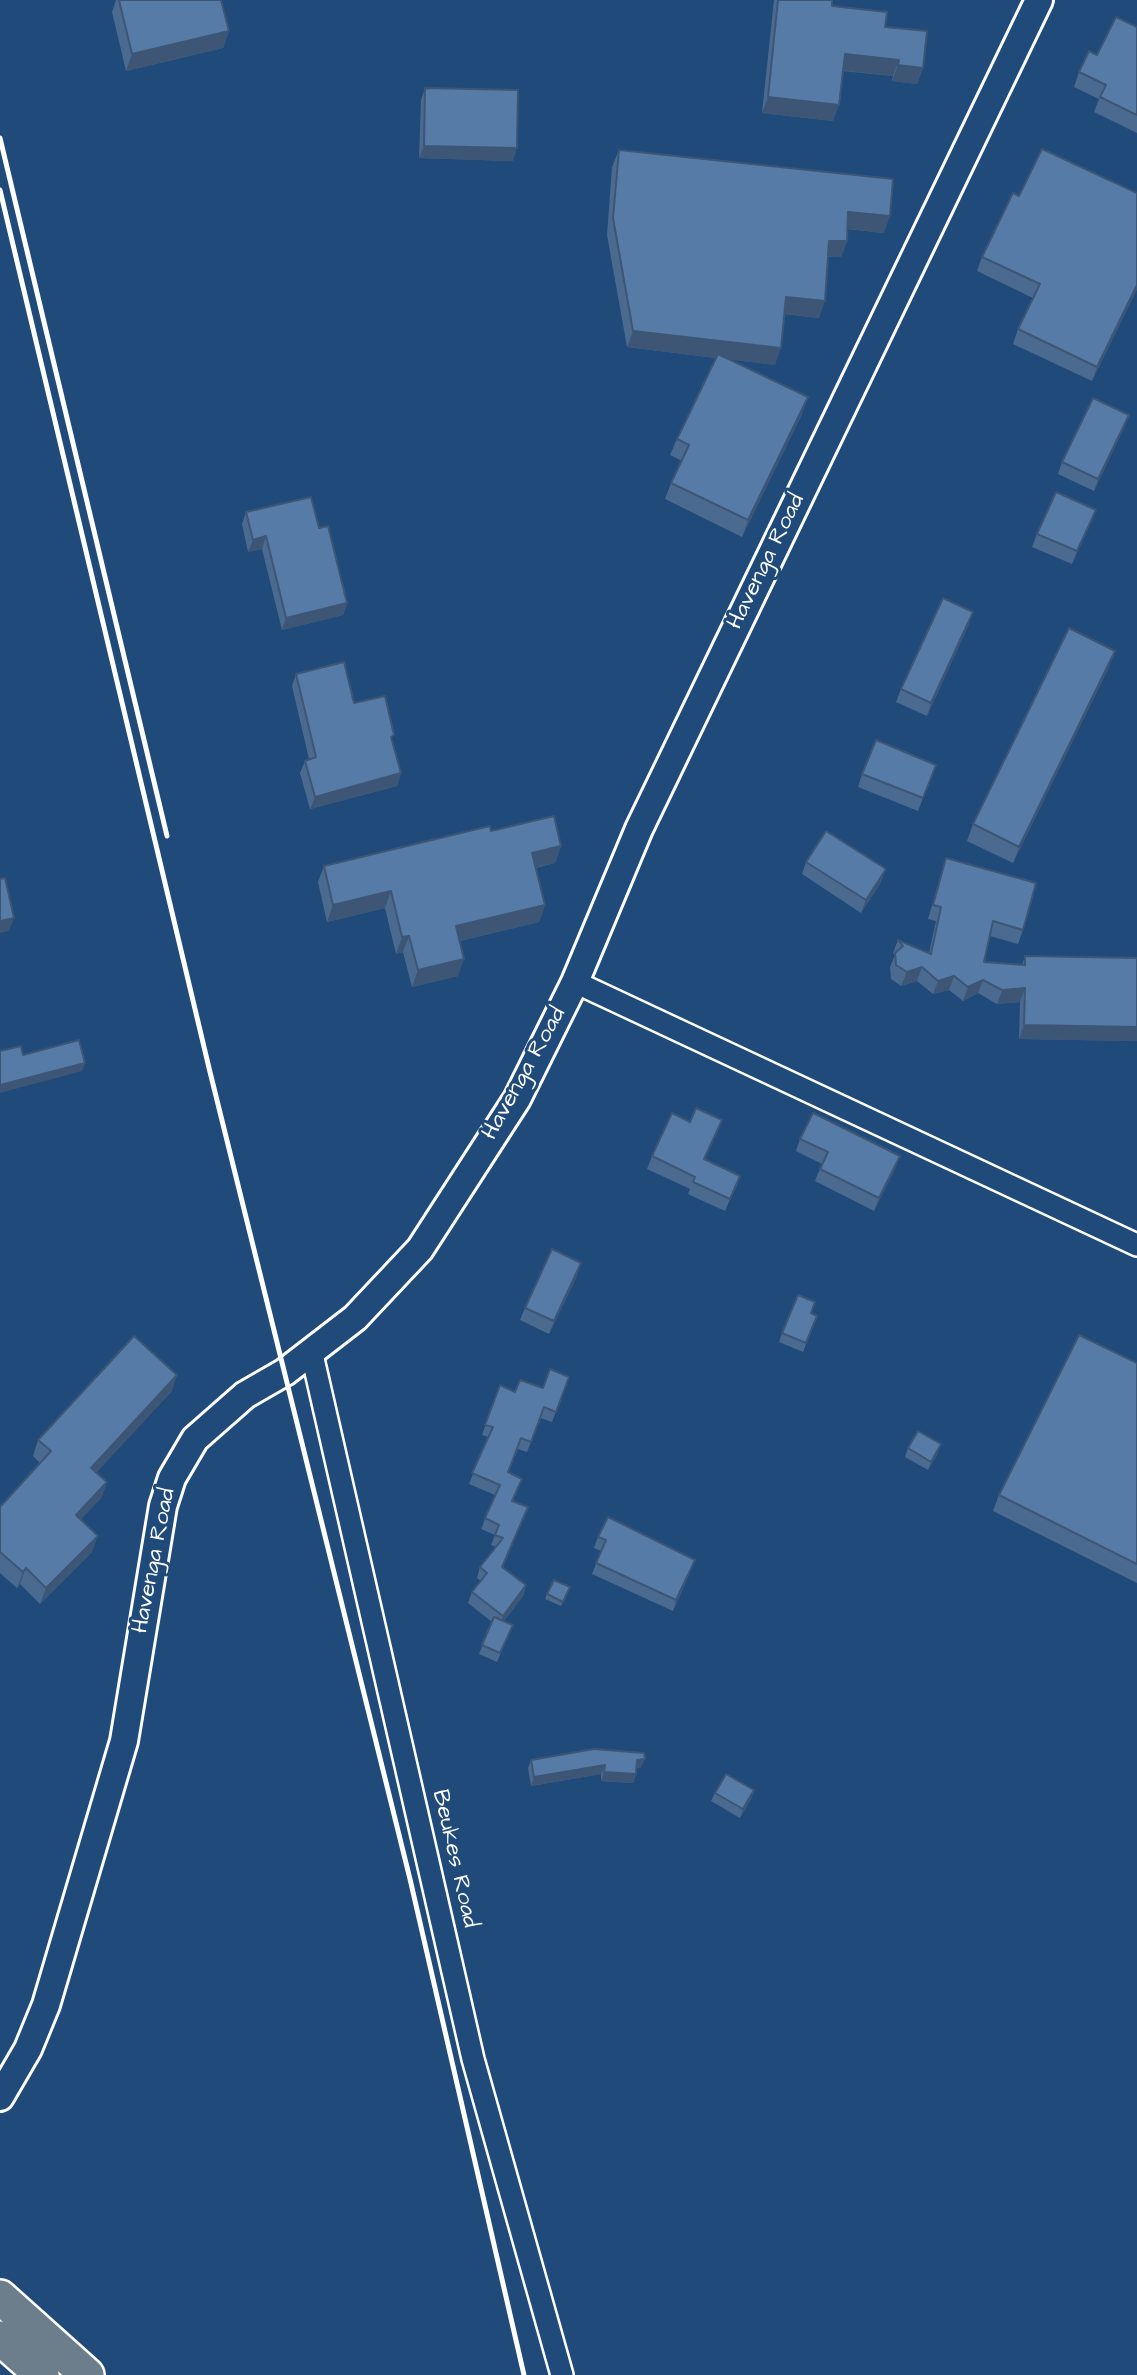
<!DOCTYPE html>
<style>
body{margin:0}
canvas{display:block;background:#1f4a7a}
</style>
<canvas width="1137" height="2375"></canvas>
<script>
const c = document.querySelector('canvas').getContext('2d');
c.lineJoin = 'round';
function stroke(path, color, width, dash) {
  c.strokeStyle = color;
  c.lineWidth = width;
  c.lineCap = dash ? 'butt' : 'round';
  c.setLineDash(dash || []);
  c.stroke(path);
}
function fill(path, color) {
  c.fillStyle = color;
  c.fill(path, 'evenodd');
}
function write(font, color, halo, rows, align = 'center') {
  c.font = font + ' "Architects Daughter",sans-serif';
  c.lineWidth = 6;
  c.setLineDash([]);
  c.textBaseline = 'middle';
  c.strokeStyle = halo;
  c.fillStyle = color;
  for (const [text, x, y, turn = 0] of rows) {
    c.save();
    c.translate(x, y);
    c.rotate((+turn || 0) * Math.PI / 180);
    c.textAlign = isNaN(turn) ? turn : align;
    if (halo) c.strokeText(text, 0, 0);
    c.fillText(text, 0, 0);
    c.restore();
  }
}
const minor = new Path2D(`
 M575,982l562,263
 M311,1350l162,709 89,316`);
const tertiary = new Path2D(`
 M0,2097l28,-48 18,-44 78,-264 39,-235 9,-28 23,-39 50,-44 40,-23 70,-54 65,-69 97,-150 58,-117 64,-153 400,-829`);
const trunk = new Path2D(`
 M0,2297l87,78
 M0,2338l42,37`);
stroke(minor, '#fff', 26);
stroke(tertiary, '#fff', 32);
stroke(trunk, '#fff', 38);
stroke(minor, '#1f4a7a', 21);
stroke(tertiary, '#1f4a7a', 26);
stroke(trunk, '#6c7d8b', 33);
stroke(new Path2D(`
 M0,138l167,698
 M0,190l210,882 200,807 114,496`), '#fff', 5);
fill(new Path2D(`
 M116,0h105l8,31 -6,17 -97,23 -14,-59z
 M774,0h58v6l53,21 38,41 -6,16 -25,-3 1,-5 -50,-5 -10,50 -71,-8z
 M1137,27v106l-43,-21 5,-13 -25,-12 5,-15 18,-17z
 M425,88l88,73 -94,-3 2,-58z
 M619,150l265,83 -37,-4v12l-6,16h-13l-9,61 -35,-4 -9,51 -46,-6 73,55 -60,123 -77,-38 6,-16 11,-22 -12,-6 7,-16 39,-81 -89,-11 -20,-112 5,-68z
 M982,257l155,32 -45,92 -79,-37 5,-15 15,-31 -56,-27z
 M1124,428l-30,63 -36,-17 4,-12z
 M1096,510l-24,54 -40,-17 5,-13z
 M246,512l73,16 28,75 -4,12 -61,15 -20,-81 -14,3 -6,-28z
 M969,624l-42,92 -31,-14 5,-13z
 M1109,667l-96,196 -46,-22 6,-17z
 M296,674l58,29 47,70 -4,13 -87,23 -10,-36 5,-12 4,-2 -17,-73z
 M936,765l-18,46 -60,-24 4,-13z
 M491,831l70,15 -6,17 -19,5 9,37 -6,17 -79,19 -2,35 -46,11 -9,-35 -7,2 -11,-46 -58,14 -9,-40 6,-16z
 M946,858l77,72 -5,14 -28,-8 -6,26 38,3 3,-9 112,2v83l-118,-2 1,-37 -23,2 -19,-11 -15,8 -14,-11 -16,4 -16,-13 -16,5 -10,-7 -1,-12 5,-12 -2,-2 5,-13 31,13 7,-32 -8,-2z
 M806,862l75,20 -20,31 -59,-39z
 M722,1120l-17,39 35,17 -15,35 -37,-17 2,-5 -43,-20 5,-13 38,-34z
 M800,1139l95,30 -21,42 -59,-30 7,-17 -26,-13z
 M577,1276l-28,58 -29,-14 5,-12z
 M811,1313l6,3 -14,36 -24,-10 3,-9z
 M1137,1363v220l-144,-72 6,-16z
 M569,1377l-17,45 -11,-4 -14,34 -9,-3 -10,24 5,28 15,6 -25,60 23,18 -3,11 -19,25 5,12 -12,29 -18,-8 13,-32 -24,-19 4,-11 9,-11 -4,-3 3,-11 16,-20 -5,-2 4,-10 -14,-6 14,-34 -26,-11 19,-47 -6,-2 18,-50 15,7 28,-4z
 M172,1391l-76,81 11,10 -6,16 -20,21 11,33 -52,52 -20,-20 -3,4 -17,-15v-66l40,-44 -7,-7 5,-16z
 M908,1448l30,5 -10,17 -23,-13z
 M598,1537l97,23 -22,51 -81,-37 9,-23 -7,-3z
 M570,1587l-9,19 -16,-7 2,-5z
 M531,1760l110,7 -4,1 -1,6 -3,9 -32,-2v-7l-70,12 -3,-18z
 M754,1790l-3,9 -11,19 -29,-17 4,-8z`), '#4b6a90');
fill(new Path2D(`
 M229,31l-6,17 -97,23 6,-17z
 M845,54l54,6 -6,16 -54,-6z
 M898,65l25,3 -6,16 -25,-3z
 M768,97l71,8 -6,16 -71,-8z
 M424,146l93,2 -4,13 -94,-3z
 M848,212l42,4 -6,17 -42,-5z
 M829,241h18l-6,16h-18z
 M1137,285v4l-45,92 5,-14z
 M786,297l39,4 -6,17 -39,-5z
 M633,331l148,17 -6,17 -148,-18z
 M808,397l-6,17 -60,123 6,-17z
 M1129,415l-5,13 -30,63 4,-12z
 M1096,510l-5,12 -19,42 5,-13z
 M266,536l-4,13 -14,3 5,-12z
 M347,603l-4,12 -61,15 4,-12z
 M973,612l-4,12 -42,92 4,-13z
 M1115,651l-6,16 -96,196 6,-16z
 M401,773l-4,13 -87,23 5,-12z
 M561,846l-6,17 -29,7 6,-17z
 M886,869l-5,13 -20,31 5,-13z
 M391,891l-6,17 -58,14 6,-17z
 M545,905l-6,17 -89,21 6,-17z
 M14,918l-5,13 -9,2v-12z
 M409,936l-6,16 -7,2 6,-17z
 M464,959l-6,17 -46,11 6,-17z
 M922,967l-5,14 -16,5 6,-14z
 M954,976l-5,14 -16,4 5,-13z
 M983,980l-5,13 -15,8 5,-14z
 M1025,988l-5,14 -23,2 5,-14z
 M1024,1025l113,2v14l-118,-2z
 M85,1063l-3,8 -82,22v-8z
 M722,1120l-5,13 -18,38 5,-12z
 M900,1156l-5,13 -21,42 5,-13z
 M740,1176l-4,12 -11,23 5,-12z
 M581,1263l-4,13 -28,58 5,-13z
 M177,1375l-5,16 -86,93 5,-16z
 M941,1444l-3,9 -10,17 3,-8z
 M107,1482l-6,16 -31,32 6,-15z
 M98,1536l-6,16 -52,52 6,-16z
 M695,1560l-4,11 -18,40 3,-11z
 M26,1568l-6,16 -3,4 6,-16z
 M526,1585l-3,11 -24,31 4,-11z
 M645,1759l-4,8 -7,1 3,-8z
 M605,1765l-4,9 -70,12 3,-9z
 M604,1772l32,2 -3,9 -32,-2z
 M754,1790l-3,9 -11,19 3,-9z`), '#3d5675');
const building = new Path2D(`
 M119,0h102l8,31 -97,23z
 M778,0h54v6l55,6 -2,15 42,4 -4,37 -25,-3 1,-5 -54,-6 -6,51 -71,-8z
 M1116,17l21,10v88l-37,-18 6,-12 -27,-13 10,-21 8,4z
 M425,88l93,2 -1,58 -93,-2z
 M1042,149l95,44v92l-40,82 -79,-38 22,-45 -58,-27 31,-64 6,3z
 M619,150l274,29 -3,37 -42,-4 -1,29h-18l-4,60 -39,-4 -5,51 -148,-17 -20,-113z
 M718,354l90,43 -60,123 -77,-37 18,-38 -12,-6z
 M1093,398l36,17 -31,64 -36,-17z
 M1056,492l40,18 -19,41 -40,-17z
 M311,497l8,31 9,-2 19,77 -61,15 -20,-82 -13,4 -7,-28z
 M943,598l30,14 -42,91 -30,-14z
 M1069,628l46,23 -96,196 -46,-23z
 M344,662l10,41 31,-7 9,39 -3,2 10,36 -86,24 -10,-36 11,-4 -20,-83z
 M876,740l60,25 -13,33 -61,-24z
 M554,816l7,30 -29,7 13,52 -89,21 8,33 -46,11 -9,-34 -7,1 -11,-46 -58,14 -9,-39 166,-40 1,5z
 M826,831l60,38 -20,31 -60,-38z
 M946,858l90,25 -13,47 -30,-9 -9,41 41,3v-9l112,2v69l-113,-2 1,-37 -23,2 -19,-10 -15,7 -14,-11 -16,5 -16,-14 -15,5 -11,-7 -1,-12 8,-7 -5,-6 33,14 10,-47 -8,-2z
 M5,878l9,40 -14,3v-42z
 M79,1040l6,23 -85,22v-34l21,-5 2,9z
 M696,1108l26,12 -18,39 36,17 -10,23 -37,-17 2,-5 -43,-21 20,-43 18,9z
 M813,1113l87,43 -21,42 -59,-29 8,-17 -28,-13z
 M552,1249l29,14 -27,58 -29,-13z
 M798,1295l17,7 -4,11 6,3 -11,27 -24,-10z
 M1079,1335l58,28v201l-138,-69z
 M134,1336l43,39 -86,93 16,14 -31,33 22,21 -52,52 -20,-20 -3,4 -23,-20v-45l51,-56 -13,-11z
 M550,1369l19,8 -13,35 -12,-5 -13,35 -10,-4 -13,34 14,7 -10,22 16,6 -26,60 24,18 -23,31 -31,-24 15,-19 -7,-6 23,-29 -8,-3 4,-10 -14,-7 15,-33 -28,-12 21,-46 -8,-2 15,-40 15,7 5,-12 23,8z
 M918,1431l23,13 -10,18 -23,-14z
 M608,1517l87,43 -19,40 -80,-37 10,-23 -8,-3z
 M554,1580l16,7 -7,15 -16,-8z
 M494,1617l19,8 -13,28 -18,-8z
 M594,1749l50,4 1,6 -8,1 -1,14 -32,-2 1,-7 -71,12 -3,-17z
 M726,1774l28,16 -11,19 -28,-16z`);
fill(building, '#577ba7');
stroke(building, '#3d5675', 2);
write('23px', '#fff', '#1f4a7a', [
 ["Havenga Road",767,562,-64],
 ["Havenga Road",525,1074,-61],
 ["Havenga Road",155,1561,-79],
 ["Beukes Road",454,1859,77]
]);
</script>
